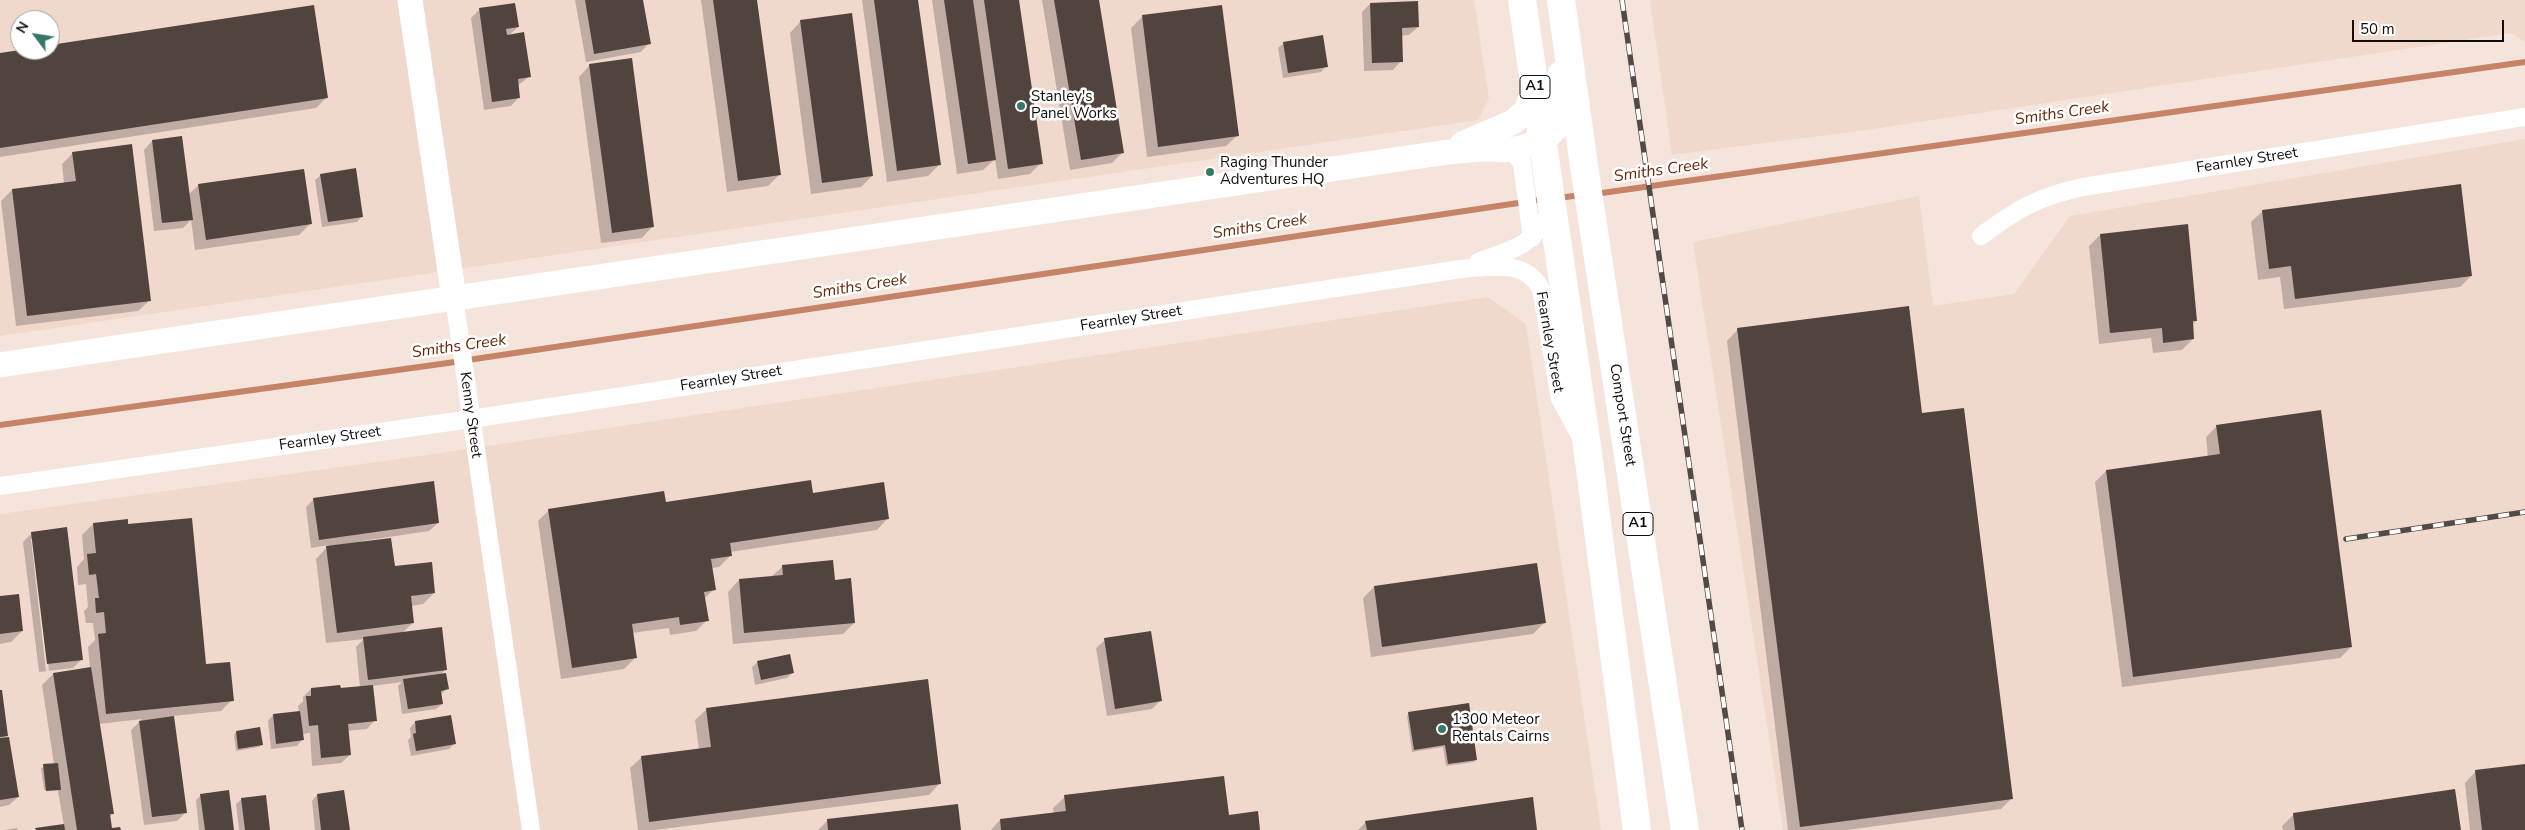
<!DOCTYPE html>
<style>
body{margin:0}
#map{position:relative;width:2525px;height:830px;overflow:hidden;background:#f5e4dc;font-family:"Nunito Sans",sans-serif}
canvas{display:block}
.north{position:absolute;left:10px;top:10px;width:50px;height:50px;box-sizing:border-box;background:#fff;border:1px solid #a09e9d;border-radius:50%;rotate:301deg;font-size:14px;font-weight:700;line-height:20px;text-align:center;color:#120d0a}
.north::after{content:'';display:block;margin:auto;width:18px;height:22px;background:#367766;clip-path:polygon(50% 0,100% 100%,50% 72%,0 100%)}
.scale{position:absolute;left:2352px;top:20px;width:152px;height:22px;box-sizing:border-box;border:2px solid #120d0a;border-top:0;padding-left:6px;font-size:15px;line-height:18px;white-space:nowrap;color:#120d0a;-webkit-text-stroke:4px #fff;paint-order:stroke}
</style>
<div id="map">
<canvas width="2525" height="830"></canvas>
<div class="north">N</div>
<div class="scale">50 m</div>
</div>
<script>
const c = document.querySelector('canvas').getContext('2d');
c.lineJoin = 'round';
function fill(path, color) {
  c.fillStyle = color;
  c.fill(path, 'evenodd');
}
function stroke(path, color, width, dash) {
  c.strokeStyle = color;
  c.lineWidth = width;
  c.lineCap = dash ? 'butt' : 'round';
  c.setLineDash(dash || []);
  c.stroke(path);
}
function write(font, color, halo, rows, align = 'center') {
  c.font = font + ' "Nunito Sans",sans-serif';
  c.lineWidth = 5;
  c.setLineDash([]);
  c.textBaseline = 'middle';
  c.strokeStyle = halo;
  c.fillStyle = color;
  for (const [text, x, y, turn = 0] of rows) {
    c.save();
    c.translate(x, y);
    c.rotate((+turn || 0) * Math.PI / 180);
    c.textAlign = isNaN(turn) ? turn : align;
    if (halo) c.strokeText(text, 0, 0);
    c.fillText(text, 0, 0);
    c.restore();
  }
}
fill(new Path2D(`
 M0,0h1474l15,99 -11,21 -1478,216zM20,20h30v30h-30z
 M1650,0h875v42l-14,-9 -645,97 -194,25z
 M2525,139v691h-742l-90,-588 226,-46 14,110 81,-12 56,-78z
 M1488,297l38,27 75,506h-1601v-316l427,-59z`), '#f1d8cd');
fill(new Path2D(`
 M575,0h67l7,43 -8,9 -55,10z
 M701,0h54l25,174 -12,12 -41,6z
 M862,0h55l22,165 -11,11 -41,6z
 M932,0h86l23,163 -11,11 -32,5 -3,-20 -12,11 -26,4z
 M1042,0h56l25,152 -11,11 -42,7z
 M514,4l4,23 -10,9 21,41 -12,9 2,11 -8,9 -27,4 -13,-92 8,-8z
 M1370,4l48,23 -9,8 -8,1v25l-8,9 -29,1 -2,-59z
 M1221,6l17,129 -12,11 -79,11 -16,-129 11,-11z
 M801,21l71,155 -11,11 -50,7 -21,-161z
 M1284,43l42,23 -5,6 -38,6 -5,-30z
 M50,47l277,50 -11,11 -316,49v-103l29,-4h21z
 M590,65l63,161 -11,12 -41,5 -22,-166z
 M152,141l36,54 11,-10 111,39 -11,11 -104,15 -4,-30 -8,8 -29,3 -10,-81z
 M73,153l77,147 -12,11 -122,15 -15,-125 11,-11 52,-7 -2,-19z
 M321,175l41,41 -5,6 -35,5 -7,-47z
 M2263,211l208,65 -11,11 -176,22 -4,-32 -22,3 -7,-58z
 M2100,235l96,86 -4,4 1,14 -11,11 -29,3 -2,-15 -52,6 -10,-98z
 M1738,329l183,86 91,383 -11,11 -154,21h-59l-61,-489z
 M2217,426l134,221 -11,11 -218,29 -27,-205 11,-11 102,-14 -2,-20z
 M812,494l76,24 -11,12 -147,22v4l-11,11 -8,1 3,21 -10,10 3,21 -11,11 -26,4 -1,-7 -37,5 3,25 -11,11 -63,10 -23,-158 11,-11z
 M314,499l124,24 -9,8 -67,10 31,27 41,25 -11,11 -12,2 2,17 -11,10 44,36 -7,7 8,13 -7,6 2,9 -6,5 -34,5 -4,-28 4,-4 -30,4 3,34 -8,9 -20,2 3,24 -9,8 -29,3 -2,-33 -8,1v6l-5,6 -26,3 -3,-28 5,-6 26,-3 -1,-6 5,-5v-4l8,-8 49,-2 -4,-40 8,-8 -38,4 -10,-84 13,-14 -18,3 -5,-41z
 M93,524l34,1 78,141 27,34 -11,11 -48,5 13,96 -9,9 -33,4 -13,-95 11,-11 -43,5 14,90 -4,3 2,13h8h-84l29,-4 -6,-35 -14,2 14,-2v-2l-14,1 -3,-22 13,-4 -12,-79 11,-11 37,-6 -2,-21 7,-7 -2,-17h-7l-2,-12 4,-4 -2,-23 -8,1 -1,-18 7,-8 -2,-24z
 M32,533l50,126 -9,9 -34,4 -16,-130zM31,539h2l16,132h-3z
 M783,566l51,15 20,42 -11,11 -110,10 -5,-52 11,-12 32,-3z
 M1374,587l170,36 -11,11 -162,23 -8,-59z
 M0,597l22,34 -11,11 -11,2z
 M1105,640l55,61 -8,8 -45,7 -11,-68z
 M758,662l34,11 -5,5 -32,7 -3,-18z
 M0,691l7,44 -4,4 15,58 -9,8 -9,2z
 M707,709l233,74 -11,12 -274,35h-17l-8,-62 12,-11 57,-7 -4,-30z
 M1409,713l67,46 -2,3 -28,4 -3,-19 -31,5 -5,-36z
 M415,722l39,22 -5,5 -38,7 -3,-16 3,-3 -1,-9z
 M236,732l25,13 -2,2 -23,4 -2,-16z
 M2525,766v64h-55l-5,-47 11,-12z
 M2454,790l6,40h-177l-1,-4 11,-11z
 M201,795l32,35h-34l-3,-30z
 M317,795l31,35h-33l-3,-29z
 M1065,797l163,19 31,14h-268l9,-10 54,-6 -1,-6z
 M242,799l27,31h-30l-3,-26z
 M828,820l131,10h-141z
 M1366,822l170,8h-178z
 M17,828l1,2h-14z`), '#0003');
stroke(new Path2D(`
 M1595,194l930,-132
 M1557,198l25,-3
 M0,425l448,-62 1097,-164`), '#c58467', 6);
fill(new Path2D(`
 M585,0h58l8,44 -57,10z
 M713,0h44l24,175 -43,6z
 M874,0h44l23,165 -44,6z
 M944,0h29l23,160 -28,4z
 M984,0h35l24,164 -35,5z
 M1054,0h45l25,153 -43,7z
 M1418,1l1,26 -17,1 1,34 -31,1 -2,-60z
 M515,3l4,24 -13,2 1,6 17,-3 7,45 -13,2 2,19 -28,4 -13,-94z
 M314,5l14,93 -328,50v-95l20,-3h30v-5z
 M1222,5l17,131 -81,11 -16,-132z
 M852,13l21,163 -51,7 -22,-163z
 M1323,35l5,32 -40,6 -5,-31z
 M632,58l22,169 -42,6 -23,-169z
 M182,136l11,84 -31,3 -10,-83z
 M132,144l19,157 -124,15 -15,-127 64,-8 -4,-29z
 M356,168l7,49 -35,5 -8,-48z
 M304,169l8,55 -106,16 -8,-56z
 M2461,184l11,92 -177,23 -4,-33 -22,3 -7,-59z
 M2188,224l9,97h-4l1,18 -31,4 -1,-15 -52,5 -10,-99z
 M1909,306l13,107 42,-5 49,391 -213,28 -63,-499z
 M2321,410l31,237 -219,30 -27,-207 114,-16 -4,-29z
 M811,480l2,13 71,-11 5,37 -159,24 2,13 -21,3 5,31 -12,2 5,29 -29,4 -1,-8 -47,7 5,34 -65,10 -24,-159 116,-18 2,11z
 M434,481l5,42 -120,17 -6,-42z
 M192,518l14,146 24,-2 4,39 -128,13 -8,-80 8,-1 -2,-21 -8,1 -1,-15h4l-3,-24 -7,1 -2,-21 9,-1 -3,-30 35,-4v5z
 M67,527l16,133 -36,4 -16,-132z
 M391,538l4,28 37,-4 3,31 -24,3 3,27 -77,10 -11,-87z
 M833,560l2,20 16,-2 4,45 -111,10 -5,-54 44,-4 -1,-10z
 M1537,563l9,60 -164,24 -8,-61z
 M19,594l4,37 -23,3v-38z
 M442,627l5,43 -79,10 -5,-43z
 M1151,631l11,70 -47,8 -11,-71z
 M790,654l4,19 -33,7 -4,-19z
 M91,667l23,147h-4l2,14 8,-1 1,3h-44l-24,-157z
 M446,673l3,16 -8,2 2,13 -35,5 -5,-30z
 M928,679l13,105 -292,38 -8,-66 70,-9 -5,-39z
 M340,685l1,3 32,-3 4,36 -29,3 3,31 -30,3 -3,-33 -9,1 -3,-30h5v-8z
 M0,690h2l6,46 -8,1z
 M1469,703l8,57 -29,4 -3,-19 -31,5 -6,-38z
 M300,711l4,29 -28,4 -3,-30z
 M451,715l5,29 -40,7 -3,-17 3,-1 -1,-12z
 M174,716l13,97 -35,4 -13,-96z
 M260,727l3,18 -25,4 -2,-18z
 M9,737l10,60 -19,3v-62z
 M58,763l3,27 -15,1 -3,-27z
 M2525,764v66h-43l-7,-60z
 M1224,776l5,39 29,-4 2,19h-259l-1,-11 66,-8 -2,-16z
 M2455,789l6,41h-166l-2,-17z
 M229,790l5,40h-29l-5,-36z
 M344,790l6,40h-29l-4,-36z
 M266,795l4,35h-25l-4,-32z
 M1533,797l4,33h-170l-2,-9z
 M958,804l3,26h-133l-1,-11z
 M64,824l1,6h-29l-1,-2z`), '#51433d');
stroke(new Path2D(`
 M1512,150l10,13 10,75
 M1981,236c38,-28 56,-39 102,-49l442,-70
 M1478,262c41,-15 50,-14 74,-52
 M454,298l77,532
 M0,486l471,-67 990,-150c28,-2 65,-10 80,20l19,110 22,40`), '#fff', 18);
stroke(new Path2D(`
 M410,0l44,298
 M1462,144l51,-22 13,-11 9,-24
 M0,365l1441,-212c17,-2 33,-4 50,-4 7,0 16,2 23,0 48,-9 53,-30 46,-75`), '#fff', 25);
stroke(new Path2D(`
 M1522,0l65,446 50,384
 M1561,0l23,166 101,664`), '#fff', 28);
const rail = new Path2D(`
 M1622,0l120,830
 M2346,539l179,-27`);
stroke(rail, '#534a46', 5.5);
stroke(rail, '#fff', 4, [11]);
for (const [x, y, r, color] of [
 [1021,106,5,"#367766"],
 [1210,172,5,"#367766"],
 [1442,729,5,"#367766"]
]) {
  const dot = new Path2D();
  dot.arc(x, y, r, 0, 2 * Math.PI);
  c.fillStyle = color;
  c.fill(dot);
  stroke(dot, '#fff', 2);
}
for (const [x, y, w] of [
 [1535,87,30],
 [1638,524,30]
]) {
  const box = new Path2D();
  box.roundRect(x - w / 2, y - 11.5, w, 23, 4);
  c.fillStyle = '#fff';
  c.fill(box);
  stroke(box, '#120d0a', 1);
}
write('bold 14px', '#120d0a', null, [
 ["A1",1535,87],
 ["A1",1638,524]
]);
write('15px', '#120d0a', '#fff', [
 ["Stanley's",1031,97],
 ["Panel Works",1031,114],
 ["Raging Thunder",1220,163],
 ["Adventures HQ",1220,180],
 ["1300 Meteor",1452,720],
 ["Rentals Cairns",1452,737]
], 'left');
write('15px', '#120d0a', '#fff', [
 ["Fearnley Street",2247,161,-9],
 ["Fearnley Street",1131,319,-9],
 ["Fearnley Street",1549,342,80],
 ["Fearnley Street",731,379,-9],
 ["Kenny Street",470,415,82],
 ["Comport Street",1622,415,81],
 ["Fearnley Street",330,439,-8]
]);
write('italic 16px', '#662908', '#fff', [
 ["Smiths Creek",2062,114,-8],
 ["Smiths Creek",1661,171,-8],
 ["Smiths Creek",1260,227,-9],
 ["Smiths Creek",860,287,-9],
 ["Smiths Creek",459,347,-8]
]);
</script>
